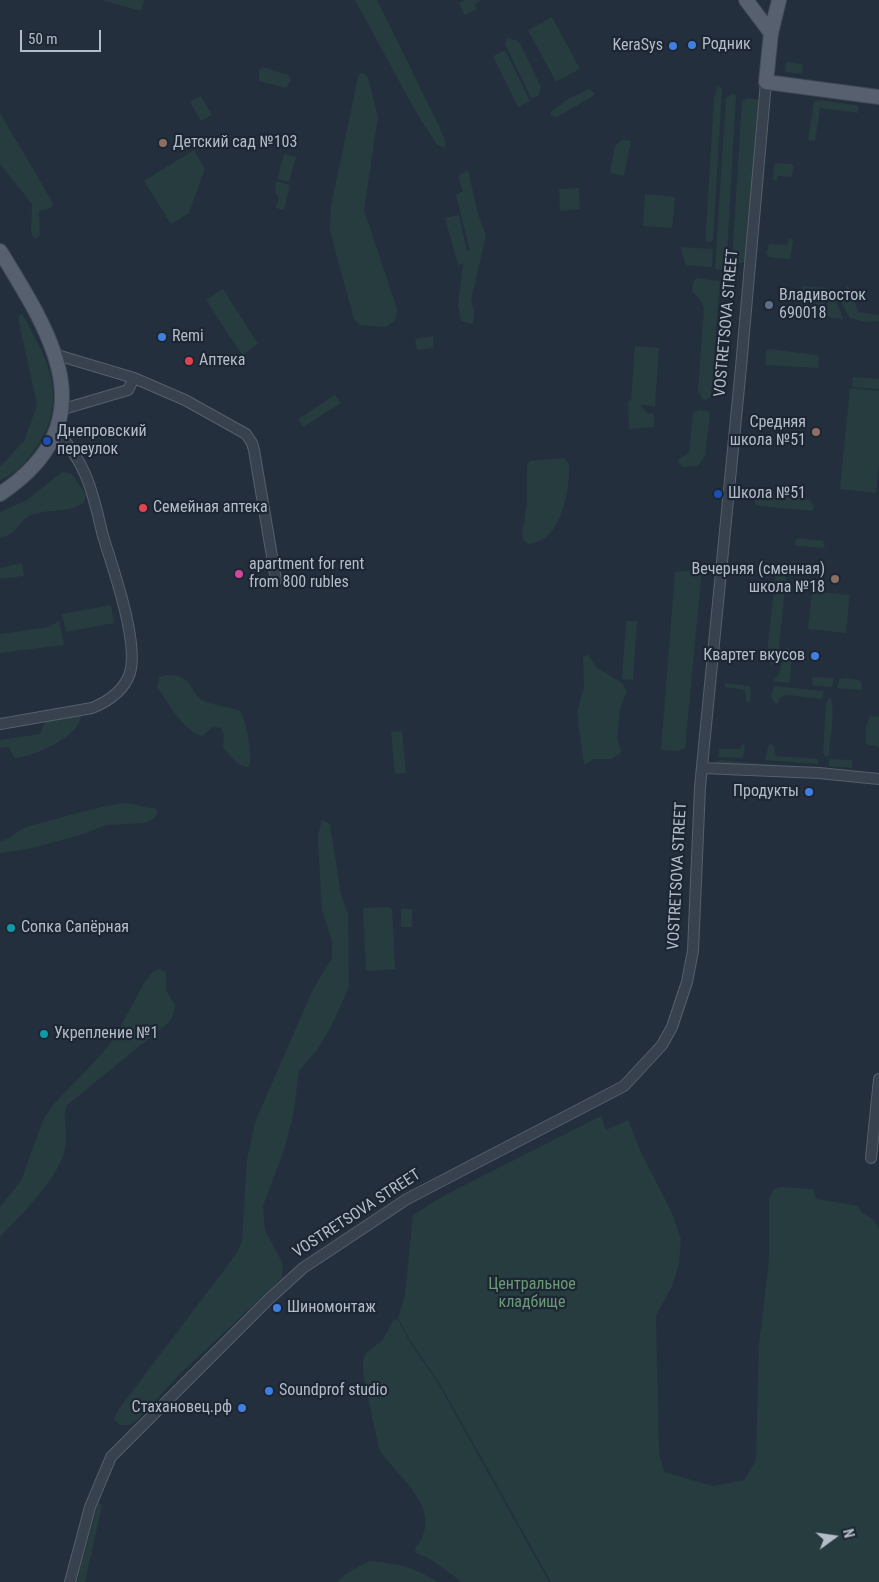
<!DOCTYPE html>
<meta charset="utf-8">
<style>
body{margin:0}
#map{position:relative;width:879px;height:1582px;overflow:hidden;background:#242f3e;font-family:"Roboto Condensed",sans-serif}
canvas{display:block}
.north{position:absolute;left:809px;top:1512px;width:50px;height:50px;-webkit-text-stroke:4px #1d2633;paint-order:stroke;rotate:76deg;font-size:14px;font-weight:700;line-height:20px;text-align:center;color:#b4bcc9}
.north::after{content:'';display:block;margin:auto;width:18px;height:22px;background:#b4bcc9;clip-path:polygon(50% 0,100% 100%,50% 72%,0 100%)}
.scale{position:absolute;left:20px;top:30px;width:81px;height:22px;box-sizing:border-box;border:2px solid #b4bcc9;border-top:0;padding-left:6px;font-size:15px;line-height:18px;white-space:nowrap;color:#b4bcc9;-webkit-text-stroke:4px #1d2633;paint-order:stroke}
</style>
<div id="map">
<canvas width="879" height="1582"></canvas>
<div class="north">N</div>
<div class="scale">50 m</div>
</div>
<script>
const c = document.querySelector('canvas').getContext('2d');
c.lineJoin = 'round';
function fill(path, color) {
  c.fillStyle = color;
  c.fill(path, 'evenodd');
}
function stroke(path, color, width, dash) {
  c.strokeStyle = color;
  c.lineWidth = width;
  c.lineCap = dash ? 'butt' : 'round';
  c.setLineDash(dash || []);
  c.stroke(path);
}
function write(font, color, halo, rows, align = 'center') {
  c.font = font + ' "Roboto Condensed",sans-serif';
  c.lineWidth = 4.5;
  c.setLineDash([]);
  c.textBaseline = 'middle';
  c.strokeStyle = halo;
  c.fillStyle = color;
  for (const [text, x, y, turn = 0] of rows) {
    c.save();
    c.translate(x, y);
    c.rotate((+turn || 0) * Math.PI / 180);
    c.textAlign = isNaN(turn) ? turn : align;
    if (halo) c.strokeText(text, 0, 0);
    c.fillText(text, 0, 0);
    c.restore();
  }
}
fill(new Path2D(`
 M102,0h42l-3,11z
 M355,0h22l63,128 6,15 -1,5 -8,-3 -21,-33z
 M464,0h15l1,1 -6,4 3,4 -12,6 -6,-12z
 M552,17l28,52 -24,13 -28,-52z
 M508,37l9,4 4,4 20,42 -3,9 -7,2 -26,-54z
 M505,50l25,51 -12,6 -25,-51z
 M786,62l17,2 -1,10 -17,-2z
 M263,67l25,8 3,5 -5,8 -27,-7v-11z
 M364,73l4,5 10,39 -14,93 33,99 -1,10 -10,8 -26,-2 -6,-6 -24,-88 1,-25 27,-129 2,-3z
 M718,86l4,3 -9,151 -4,3 -3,-3v-10l8,-132z
 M589,89l6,4 -2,3 -36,21 -6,-1v-4l17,-13z
 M733,94l3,1 -10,175 -11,-1 11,-171z
 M201,96l11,19 -11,6 -11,-19z
 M748,98l12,2 -15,162 -8,2 -5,-5 10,-158z
 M818,100l37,5 3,1v7l-38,-5 -5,33 -7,-1 6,-38z
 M0,113l53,90 -2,5 -12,3 1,24 -5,4 -4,-6 1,-29 -32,-40z
 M622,140l9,1 -7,35 -14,-3 5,-27z
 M194,150l11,19 -16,44 -18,11 -27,-43z
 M284,154l12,3 -7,25 -12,-3z
 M776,163l16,1 2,4 -2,9 -14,-1 -1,5 -4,-1 1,-15z
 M468,170l10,44 8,21 -15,66 3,8 -1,15 -12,-3 -3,-16 5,-41 -5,1 -13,-47 14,-3 8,36h3l-14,-56 7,-4 -5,-15z
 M276,181l14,4 -6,25 -8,-2 3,-11 -4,-4z
 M579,188l1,21 -20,2 -1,-22z
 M645,194l30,3 -3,31 -29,-2z
 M789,238l4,2 -3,19 -21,-2 -3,-3 3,-10 18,1z
 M682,247l31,2 -1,18 -26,-2 -5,-15z
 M696,278l24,3 -9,116 -6,3 -3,-1 -4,-8 6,-84 -6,-10 -6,-5 1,-9z
 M803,286l23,2 -3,25 -23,-3z
 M847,286l3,2 8,24 21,3v6l-14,1 -15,-4 -10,-18v-2l5,-2z
 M223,289l35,55 -16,11 -36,-55z
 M829,290h3l11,29 -12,-1 -4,-3z
 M21,313c5,6 9,15 13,23 21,38 29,73 2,112 -10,14 -19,25 -36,32v-13l24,-26 13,-36 -19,-87z
 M433,336l1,12 -17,2 -2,-11z
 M635,346l24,2 -4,58 -15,-1 7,8 7,1v13l-25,2 -1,-27 3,-2z
 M769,349l48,6 2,4 -1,9 -52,-3v-15z
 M853,377l26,2v10l-27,-2z
 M850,388l29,3v72l-3,30 -36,-4z
 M335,395l6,8 -38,24 -5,-8z
 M699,410l9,1 2,3 -5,42 -7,10 -16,1 -5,-7 12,-7 4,-40z
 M564,458l5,5c1,27 -7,79 -41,81l-4,-3 -2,-6 5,-31v-39l3,-4z
 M62,472l10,2 14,21 -2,7c-11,11 -35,7 -50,12 -17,5 -12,19 -34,24v-26l27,-12z
 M755,494l48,3 8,4 3,7 -2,3 -51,-5 -6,-2z
 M797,538l26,3 2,7 -28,-2 -2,-3z
 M22,563l2,13 -24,3v-11z
 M780,565l5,4 1,11 -8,75 -6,11 -4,-5 -1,-7 9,-85z
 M702,569l-17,179 -8,3 -16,-1 14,-178z
 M812,591l38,4 -4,38 -38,-4z
 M111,605l3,18 -48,9 -4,-18z
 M59,621l5,24 -64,8v-19l49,-7z
 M626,621h11l-4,59 -11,-1z
 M785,648l7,1 -2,34 -17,-2 6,-7z
 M588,654l8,13 26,16 5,9 -7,16 -3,31 4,10 -1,5 -9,5h-17l-10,6 -7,-53 7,-24 -1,-31z
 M166,675c28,-1 23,17 36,25 11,6 26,6 38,11 6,8 13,46 9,56 -10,1 -20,-12 -26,-20l1,-12 -3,-7 -8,-1 -11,9c-20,-6 -33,-33 -45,-49l2,-10z
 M812,677l22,1 -2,9 -19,-2z
 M846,678l13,2 3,3 -1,7 -24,-2 3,-9z
 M724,683l25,3 2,2 -1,13 -3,2 -2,-13 -20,-3z
 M775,686l49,5 -2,8 -35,-4 -7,2 -2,7 -4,-1 -3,-8z
 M830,697c6,16 0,40 -1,58l-3,2 -3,-4 3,-50z
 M81,714c2,21 -49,44 -67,44l-5,-11 -9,1v-8l40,-6 5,-12z
 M870,716l9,1v30l-13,-3v-17z
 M402,731l4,42 -11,1 -4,-42z
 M742,744l3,1 -2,13 -25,-1 1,-8h21z
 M769,744l5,1 1,9 2,2 41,3v5l-53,-4z
 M829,759l23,1v8l-23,-2z
 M718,760l98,8 -103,-3z
 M125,803c11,0 20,6 30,5l3,5 -6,7 -7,3 -38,2 -27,10 -52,14 -28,4v-12c14,-3 16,-11 27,-14 33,-9 64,-19 98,-24z
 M322,820l8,4 11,71 7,19 1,73 -18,40 -14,23 -18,21 -6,45 -9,34 -21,56 2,24 18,34 -1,14 -101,95 -44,47 -7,5h-10l-6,-6 5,-10 117,-155 6,-13 5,-81 8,-38 58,-133 19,-31v-18l-10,-30 -1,-16 -3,-58z
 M389,907l3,2 3,60 -27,2 -2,-2 -3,-58 1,-3z
 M401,909h11v18h-11z
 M159,969l7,3v18l9,15 -2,11 -5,7 -102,83c-3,14 2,28 -1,42 -4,28 -46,69 -65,89v-30l21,-26 22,-61 10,-15 47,-49 15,-19 29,-54 8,-10z
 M601,1116l5,14 22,-10 11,28 33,65 9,26 -2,24 -6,21 -17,32 3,137 5,19 49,14 31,-6 12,-20 3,-116 10,-83v-63l5,-9 6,-2 33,2 3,10 42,7 4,7c10,5 12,6 17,16v353h-328l-112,-200 -26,-37 -15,-27 7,-23 8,-80 30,-19z
 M394,1319l4,1 14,26 26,37 111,199h-87l-32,-23 -14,-6 -1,-4c32,-40 -17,-70 -36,-100l-16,-75v-14l3,-7 17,-13z
 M98,1502l4,4 -17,76h-8z
 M370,1561c27,2 45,7 68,21h-101l10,-9z`), '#263c3f');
const minor = new Path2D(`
 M57,355l77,23 51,22 61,34 6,9 2,7 22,130
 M60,410l68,-20 6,-12
 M0,724l92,-16c17,-7 32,-17 38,-35 9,-32 -17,-104 -27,-137 -5,-20 -9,-42 -18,-62 -7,-17 -17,-30 -29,-44
 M702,768l117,5 60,6
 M871,1158l8,-79
 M70,1582l20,-75 21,-50 158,-158 34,-31 104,-69 217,-113 38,-41 10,-18 15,-45 6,-31 7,-164 41,-420 25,-285`);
const major = new Path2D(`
 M746,0l25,33
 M779,0l-8,33 -5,49 113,15
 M0,251c53,86 108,171 0,243`);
stroke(minor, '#565f6c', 12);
stroke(major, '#414a57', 16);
stroke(minor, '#38414e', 10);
stroke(major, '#56606e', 14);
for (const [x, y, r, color] of [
 [692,45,5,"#3f7fe0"],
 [673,46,5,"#3f7fe0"],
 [163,143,5,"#8d6e63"],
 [769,305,5,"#5c6f8a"],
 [162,337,5,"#3f7fe0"],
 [189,361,5,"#e0444e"],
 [816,432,5,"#8d6e63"],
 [47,441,5,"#1a4fb4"],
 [718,494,5,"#1a4fb4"],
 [143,508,5,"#e0444e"],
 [239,574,5,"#d1479c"],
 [835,579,5,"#8d6e63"],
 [815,656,5,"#3f7fe0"],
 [809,792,5,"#3f7fe0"],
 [11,928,5,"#0f9aa8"],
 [44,1034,5,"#0f9aa8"],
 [277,1308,5,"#3f7fe0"],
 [269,1391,5,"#3f7fe0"],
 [242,1408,5,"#3f7fe0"]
]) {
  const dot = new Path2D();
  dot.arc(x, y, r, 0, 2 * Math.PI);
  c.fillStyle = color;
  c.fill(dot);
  stroke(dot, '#1d2633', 2);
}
write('16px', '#b4bcc9', '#1d2633', [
 ["Родник",702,45],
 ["KeraSys",663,46,"right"],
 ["Детский сад №103",173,143],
 ["Владивосток",779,296],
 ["690018",779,314],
 ["Remi",172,337],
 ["Аптека",199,361],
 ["Средняя",806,423,"right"],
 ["школа №51",806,441,"right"],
 ["Днепровский",57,432],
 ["переулок",57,450],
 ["Школа №51",728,494],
 ["Семейная аптека",153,508],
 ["apartment for rent",249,565],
 ["from 800 rubles",249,583],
 ["Вечерняя (сменная)",825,570,"right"],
 ["школа №18",825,588,"right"],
 ["Квартет вкусов",805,656,"right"],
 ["Продукты",799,792,"right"],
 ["Сопка Сапёрная",21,928],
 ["Укрепление №1",54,1034],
 ["Шиномонтаж",287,1308],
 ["Soundprof studio",279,1391],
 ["Стахановец.рф",232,1408,"right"]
], 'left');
write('16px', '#b4bcc9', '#1d2633', [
 ["VOSTRETSOVA STREET",727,323,-85],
 ["VOSTRETSOVA STREET",678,876,-87],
 ["VOSTRETSOVA STREET",357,1214,-33]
]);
write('16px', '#6b9a76', '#1d2633', [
 ["Центральное",532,1285],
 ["кладбище",532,1303]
]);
</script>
